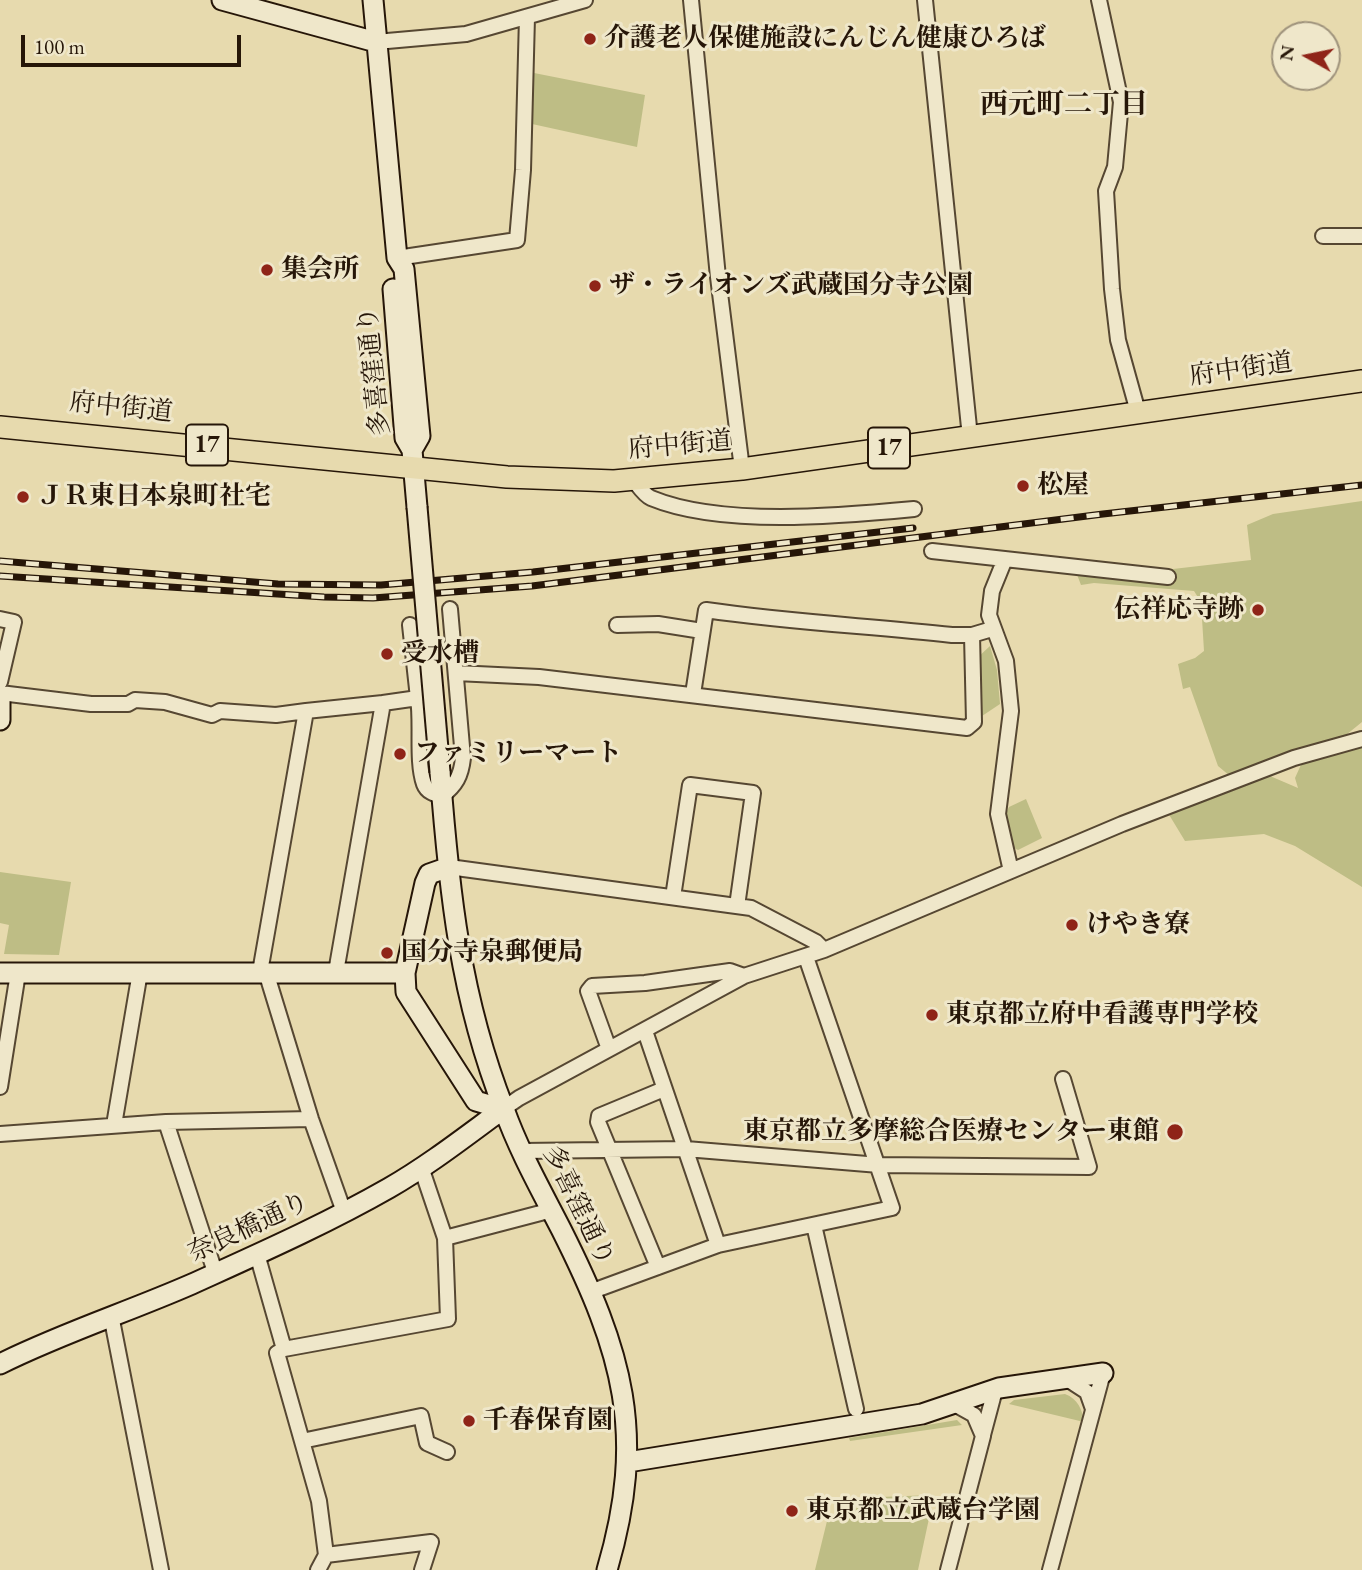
<!DOCTYPE html>
<meta charset="utf-8">
<style>
body{margin:0}
#map{position:relative;width:1362px;height:1570px;overflow:hidden;background:#e7daae;font-family:"EB Garamond",serif}
canvas{display:block}
.north{position:absolute;left:1271px;top:21px;width:70px;height:70px;box-sizing:border-box;background:#efe7ca;border:2px solid #9f937c;border-radius:50%;rotate:279deg;font-size:19px;font-weight:700;line-height:28px;text-align:center;color:#261608}
.north::after{content:'';display:block;margin:auto;width:24px;height:32px;background:#8f2418;clip-path:polygon(50% 0,100% 100%,50% 72%,0 100%)}
.scale{position:absolute;left:21px;top:35px;width:220px;height:32px;box-sizing:border-box;border:4px solid #261608;border-top:0;padding-left:9px;font-size:21px;line-height:24px;white-space:nowrap;color:#261608;-webkit-text-stroke:5px #efe7ca;paint-order:stroke}
</style>
<div id="map">
<canvas width="1362" height="1570"></canvas>
<div class="north">N</div>
<div class="scale">100 m</div>
</div>
<script>
const c = document.querySelector('canvas').getContext('2d');
c.lineJoin = 'round';
function fill(path, color) {
  c.fillStyle = color;
  c.fill(path, 'evenodd');
}
function stroke(path, color, width, dash) {
  c.strokeStyle = color;
  c.lineWidth = width;
  c.lineCap = dash ? 'butt' : 'round';
  c.setLineDash(dash || []);
  c.stroke(path);
}
function write(font, color, halo, rows, align = 'center') {
  c.font = font + ' "EB Garamond","Noto Serif JP",serif';
  c.lineWidth = 6;
  c.setLineDash([]);
  c.textBaseline = 'middle';
  c.strokeStyle = halo;
  c.fillStyle = color;
  for (const [text, x, y, turn = 0] of rows) {
    c.save();
    c.translate(x, y);
    c.rotate((+turn || 0) * Math.PI / 180);
    c.textAlign = isNaN(turn) ? turn : align;
    if (halo) c.strokeText(text, 0, 0);
    c.fillText(text, 0, 0);
    c.restore();
  }
}
fill(new Path2D(`
 M524,71l121,24 -8,52 -114,-25z
 M1362,501v221l-16,13 -116,41 -12,-10 -28,-79 -7,2 -5,-25 17,-6 9,-7 -3,-49 -7,-11 -100,-8 -13,2 -5,-13 80,6 17,-9 78,-9 -4,-35 26,-11z
 M990,646l7,24 3,34 -18,12 -6,-57z
 M1358,746l4,1v140l-67,-41 -31,-12 -79,7 -17,-28 102,-37 28,12 -3,-10 9,-20z
 M1026,799l16,39 -24,12 -4,-2 -8,-35 3,-6z
 M0,872l71,10 -12,73 -55,-1 5,-29 -9,-2z
 M1065,1394c13,5 17,15 19,28l-75,-18 5,-4z
 M957,1420l5,5 -112,16 -1,-3z
 M934,1495l-16,75h-103l13,-53 43,-13 9,-7z`), '#bebd85');
const street = new Path2D(`
 M691,0l27,277 24,192
 M925,0l45,437
 M1099,0l22,102 -6,65 -9,24 6,98 6,51 20,72
 M376,42l90,-8 119,-34
 M1323,236h39
 M397,258l120,-18 6,-70 4,-153
 M633,479c5,6 11,16 18,19 70,29 189,18 263,11
 M932,551l236,26
 M1005,559l-13,32 -3,24 17,46 5,50 -13,103 13,57
 M0,619l14,3 -14,60
 M410,625l8,73
 M617,625l41,-1 44,7
 M456,673l83,4 428,51 7,-6 -2,-87
 M0,693l91,11h37l7,-4 30,2 47,13 8,-4 56,4 30,-4
 M693,694l13,-84c81,12 164,16 246,25h20l20,-6
 M449,867l302,41 65,34 8,8
 M673,897l17,-112 63,8 -16,113
 M260,972l46,-261 77,-8
 M266,972l45,147 33,93
 M336,972l47,-269 35,-5c4,25 -2,63 6,86 3,8 10,10 18,12 14,-11 19,-20 21,-38l-13,-149
 M645,1031l73,214
 M609,1049l-21,-58 4,-5 53,-3 85,-12 14,5
 M0,1087l18,-114
 M503,1109l16,-11 225,-122 80,-26 298,-126 172,-66 68,-19
 M166,1122l49,150
 M114,1125l26,-153
 M0,1134l166,-12 145,-3
 M522,1151l164,-2 193,16 210,2 -26,-88
 M421,1167l24,71
 M814,1225l42,184
 M257,1254l27,95 -7,4 42,148 7,54 -8,15
 M658,1267l-60,-145 1,-6 65,-27
 M590,1292l128,-47 174,-37 -86,-251
 M111,1315l50,255
 M284,1349l164,-30 -3,-81 107,-28
 M1067,1379l20,13 6,17
 M983,1435l12,-45
 M302,1441l119,-25 6,27 20,9
 M326,1555l105,-13 -9,28
 M948,1570l35,-134 -9,-21 -18,-10
 M1050,1570l53,-197`);
const secondary = new Path2D(`
 M222,0l154,42
 M373,0l24,258 7,11 15,157 1,10 -8,14
 M393,289l12,149 7,12 5,57
 M0,696v24
 M440,772c9,119 20,225 64,337 15,42 37,81 57,120 62,123 86,205 46,341
 M449,867l-20,7 -4,9 -20,90 1,19 70,109 27,8
 M0,973h405
 M0,1364c62,-31 128,-52 192,-80 66,-30 134,-60 197,-96 40,-23 77,-52 114,-79
 M628,1462l294,-48 77,-26 104,-15`);
const primary = new Path2D(`
 M0,427l507,50 107,4 128,-12 620,-88`);
stroke(street, '#564732', 18);
stroke(secondary, '#261608', 23);
stroke(primary, '#261608', 24);
stroke(street, '#efe7ca', 14);
stroke(secondary, '#efe7ca', 19);
stroke(primary, '#e7daae', 21);
const rail = new Path2D(`
 M0,561l278,23 103,1 152,-13 380,-44
 M0,576l324,21 49,1 159,-12 571,-72 259,-29`);
stroke(rail, '#261608', 7);
stroke(rail, '#efe7ca', 4.5, [13]);
const secondaryBridge = new Path2D(`
 M417,507l23,265`);
stroke(secondaryBridge, '#261608', 23, []);
stroke(secondaryBridge, '#efe7ca', 19);
for (const [x, y, r, color] of [
 [590,39,7,"#8f2418"],
 [267,270,7,"#8f2418"],
 [595,286,7,"#8f2418"],
 [1023,486,7,"#8f2418"],
 [23,497,7,"#8f2418"],
 [1258,610,7,"#8f2418"],
 [387,654,7,"#8f2418"],
 [400,754,7,"#8f2418"],
 [1072,925,7,"#8f2418"],
 [387,953,7,"#8f2418"],
 [932,1015,7,"#8f2418"],
 [1175,1132,9,"#8f2418"],
 [469,1421,7,"#8f2418"],
 [792,1511,7,"#8f2418"]
]) {
  const dot = new Path2D();
  dot.arc(x, y, r, 0, 2 * Math.PI);
  c.fillStyle = color;
  c.fill(dot);
  stroke(dot, '#efe7ca', 2.5);
}
for (const [x, y, w] of [
 [207,445,42],
 [889,448,42]
]) {
  const box = new Path2D();
  box.roundRect(x - w / 2, y - 20.5, w, 41, 5);
  c.fillStyle = '#efe7ca';
  c.fill(box);
  stroke(box, '#261608', 2);
}
write('bold 24px', '#261608', null, [
 ["17",207,445],
 ["17",889,448]
]);
write('bold 26px', '#261608', '#efe7ca', [
 ["介護老人保健施設にんじん健康ひろば",604,39],
 ["集会所",281,270],
 ["ザ・ライオンズ武蔵国分寺公園",609,286],
 ["松屋",1037,486],
 ["ＪＲ東日本泉町社宅",37,497],
 ["伝祥応寺跡",1244,610,"right"],
 ["受水槽",401,654],
 ["ファミリーマート",414,754],
 ["けやき寮",1086,925],
 ["国分寺泉郵便局",401,953],
 ["東京都立府中看護専門学校",946,1015],
 ["東京都立多摩総合医療センター東館",1159,1132,"right"],
 ["千春保育園",483,1421],
 ["東京都立武蔵台学園",806,1511]
], 'left');
write('26px', '#261608', '#efe7ca', [
 ["府中街道",1241,370,-8],
 ["多喜窪通り",375,371,-96],
 ["府中街道",121,408,6],
 ["府中街道",680,446,-5],
 ["多喜窪通り",578,1206,64],
 ["奈良橋通り",249,1228,-25]
]);
write('bold 28px', '#261608', '#efe7ca', [
 ["西元町二丁目",1064,105]
]);
</script>
